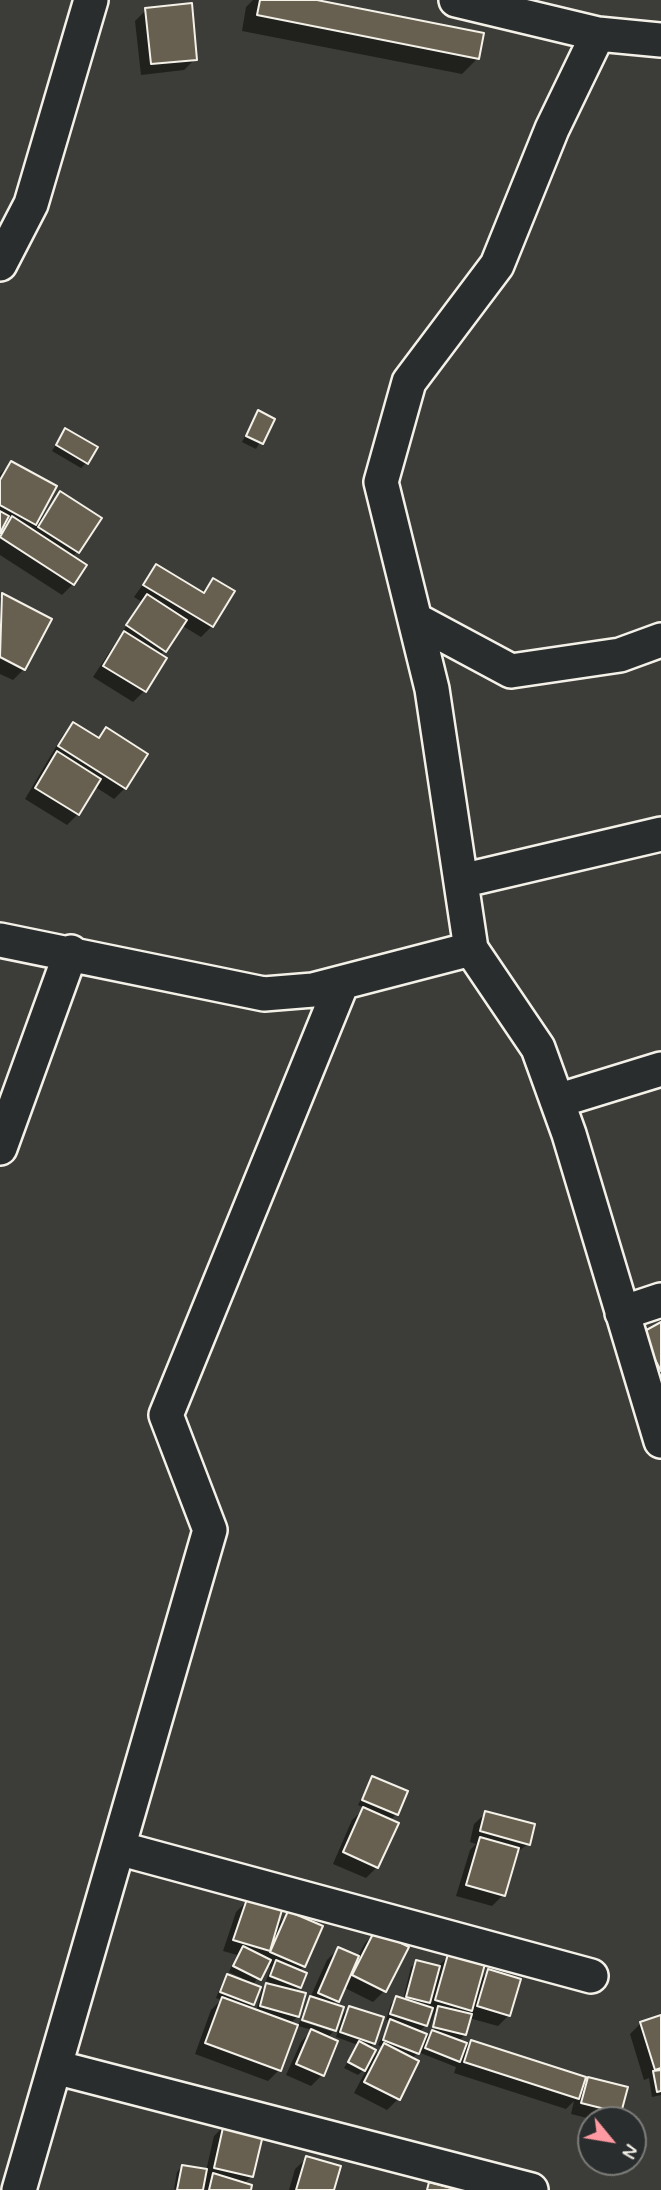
<!DOCTYPE html>
<style>
body{margin:0}
#map{position:relative;width:661px;height:2190px;overflow:hidden;background:#3c3c38;font-family:Mynerve,sans-serif}
canvas{display:block}
.north{position:absolute;left:577px;top:2106px;width:70px;height:70px;box-sizing:border-box;background:#2a2d2e;border:2px solid #7b7b78;border-radius:50%;rotate:120deg;font-size:19px;font-weight:700;line-height:28px;text-align:center;color:#f4f1e8}
.north::after{content:'';display:block;margin:auto;width:24px;height:32px;background:#ff9aa2;clip-path:polygon(50% 0,100% 100%,50% 72%,0 100%)}
</style>
<div id="map">
<canvas width="661" height="2190"></canvas>
<div class="north">N</div>
</div>
<script>
const c = document.querySelector('canvas').getContext('2d');
c.lineJoin = 'round';
function fill(path, color) {
  c.fillStyle = color;
  c.fill(path, 'evenodd');
}
function stroke(path, color, width, dash) {
  c.strokeStyle = color;
  c.lineWidth = width;
  c.lineCap = dash ? 'butt' : 'round';
  c.setLineDash(dash || []);
  c.stroke(path);
}
fill(new Path2D(`
 M253,0h55l170,58 -16,16 -220,-43 4,-24z
 M146,10l49,49 -11,11 -43,5 -6,-54z
 M258,412l15,7 -17,30 -14,-7z
 M65,431l21,32 -5,5 -29,-17z
 M11,463l28,53 3,1 19,-23 38,24 -26,39v27l-11,11 -62,-40v-81z
 M156,566l45,27 12,-13 -1,46 -11,11 -20,-12 -21,31 4,2 -20,33 -11,11 -40,-25 49,-75 -8,-5z
 M3,595l21,74 -11,11 -13,-6v-76z
 M74,724l23,15 9,-9 19,58 -11,11 -20,-13 -16,28 -11,11 -42,-26 38,-64z
 M661,1324v78l-30,-57z
 M372,1778l24,36 -6,7 -13,46 -11,11 -33,-14 19,-44 13,-12 -7,-3z
 M486,1813l42,31 -13,10 -12,41 -11,11 -36,-10 14,-46 6,-6 -6,-2 4,-18z
 M247,1901l29,25 13,-13 15,53 -5,5v16l-5,5 4,24 -8,8 -11,46 -11,11 -73,-27 16,-44 10,-10 -5,-2 7,-17 5,-5 13,5 1,-3 -13,-6 8,-17 -14,-4 13,-39zM266,1965l5,2 -5,14 3,1 -7,8 -6,21 -8,-3 4,-4 1,-19z
 M376,1932l8,59 -11,11 -30,-15 -10,18 2,25 -1,1 -33,-13 26,-58 11,-11 19,9 8,-15z
 M449,1956l29,26 11,-11 20,44 -11,11 -29,-8 -4,17 -8,7 5,9 9,-9 110,44 7,-7 32,33 -8,8h-17l-24,-6 3,-13 -8,8 -112,-36 2,-6 -38,-15 -6,7 -14,40 -11,11 -33,-17 15,-28 -11,10 -14,-7 14,-23 -22,-8 8,-24 6,-5 24,35 -5,5 1,12 13,-13 -5,-2 13,-24 -5,-1 5,-16 5,-6 7,2 8,-33 6,-5 20,5zM431,2007l3,1 -6,24 6,-18h4l-6,22 -3,-1 -7,7 -3,-10 7,-7z
 M661,2017v78l-9,2 -3,-19 -5,2 -14,-46 11,-11z
 M300,2021l33,11 -6,6 -5,37 -11,11 -25,-11 15,-33 11,-12 -14,-4z
 M225,2125l26,52 -8,7 6,6 -75,-1 3,-17 5,-6 24,5 8,-35z
 M307,2158l25,32h-43l6,-21z`), '#0007');
const building = new Path2D(`
 M260,0h57l167,33 -5,26 -222,-44z
 M192,3l5,57 -46,4 -6,-56z
 M258,410l17,9 -12,25 -17,-8z
 M65,428l33,19 -10,17 -32,-19z
 M11,461l46,25 -21,39 -36,-20v-25z
 M60,491l42,27 -23,35 -41,-26z
 M0,511l9,5 -9,17z
 M12,516l75,49 -13,20 -74,-48z
 M156,564l48,29 9,-15 22,13 -22,36 -70,-42z
 M2,593l50,26 -27,51 -25,-13z
 M147,594l40,26 -21,32 -40,-27z
 M124,631l43,27 -21,34 -43,-26z
 M73,722l26,16 7,-11 42,27 -22,35 -68,-43z
 M57,751l44,28 -22,36 -44,-27z
 M661,1322v49l-20,-38z
 M372,1776l36,15 -10,24 -36,-15z
 M363,1807l36,16 -21,45 -35,-16z
 M485,1811l50,13 -5,21 -50,-14z
 M480,1837l39,11 -14,48 -39,-11z
 M247,1899l35,11 -12,41 -37,-11z
 M288,1911l35,15 -18,41 -35,-15z
 M375,1930l34,17 -23,45 -34,-17z
 M243,1946l28,14 -10,20 -28,-14z
 M338,1947l21,9 -20,46 -21,-9z
 M448,1954l37,10 -13,47 -37,-11z
 M276,1960l31,13 -6,15 -31,-12z
 M416,1960l24,6 -10,37 -24,-6z
 M488,1969l33,10 -11,37 -33,-10z
 M227,1974l34,13 -7,18 -34,-13z
 M266,1983l40,10 -7,24 -39,-11z
 M310,1996l34,11 -8,24 -34,-11z
 M396,1996l37,12 -6,18 -37,-12z
 M222,1997l76,28 -17,46 -76,-28z
 M349,2006l35,11 -9,27 -35,-12z
 M438,2006l34,8 -6,21 -33,-8z
 M661,2015v53l-6,2 -15,-48z
 M390,2019l37,15 -8,20 -36,-14z
 M311,2029l27,12 -14,35 -28,-12z
 M432,2030l35,13 -7,19 -35,-14z
 M471,2040l115,37 -7,22 -115,-37z
 M359,2041l17,9 -11,21 -17,-9z
 M384,2043l35,18 -19,39 -36,-18z
 M661,2070v21l-4,1 -4,-21z
 M588,2077l40,10 -7,26 -40,-10z
 M224,2123l40,8 -11,46 -39,-9z
 M306,2156l35,10 -7,24h-38z
 M182,2165l25,4 -4,21h-26z
 M213,2173l39,12 -1,5h-42z
 M429,2182l30,8h-32z`);
fill(building, '#676050');
stroke(building, '#f4f1e8', 2);
const street = new Path2D(`
 M456,0l142,34 63,6
 M598,34l-46,95 -55,136 -88,117 -28,100 51,207 39,260 67,99 31,86 92,307
 M0,264l31,-60 60,-204
 M416,620l95,51 109,-16 41,-15
 M461,881l200,-47
 M0,940l264,54 49,-4 158,-41
 M557,1101l104,-32
 M0,1148l71,-196
 M622,1313l39,-13
 M118,1848l473,128
 M55,2067l476,123
 M19,2190l191,-660 -44,-115 176,-432`);
stroke(street, '#f4f1e8', 38);
stroke(street, '#2a2d2e', 33);
</script>
